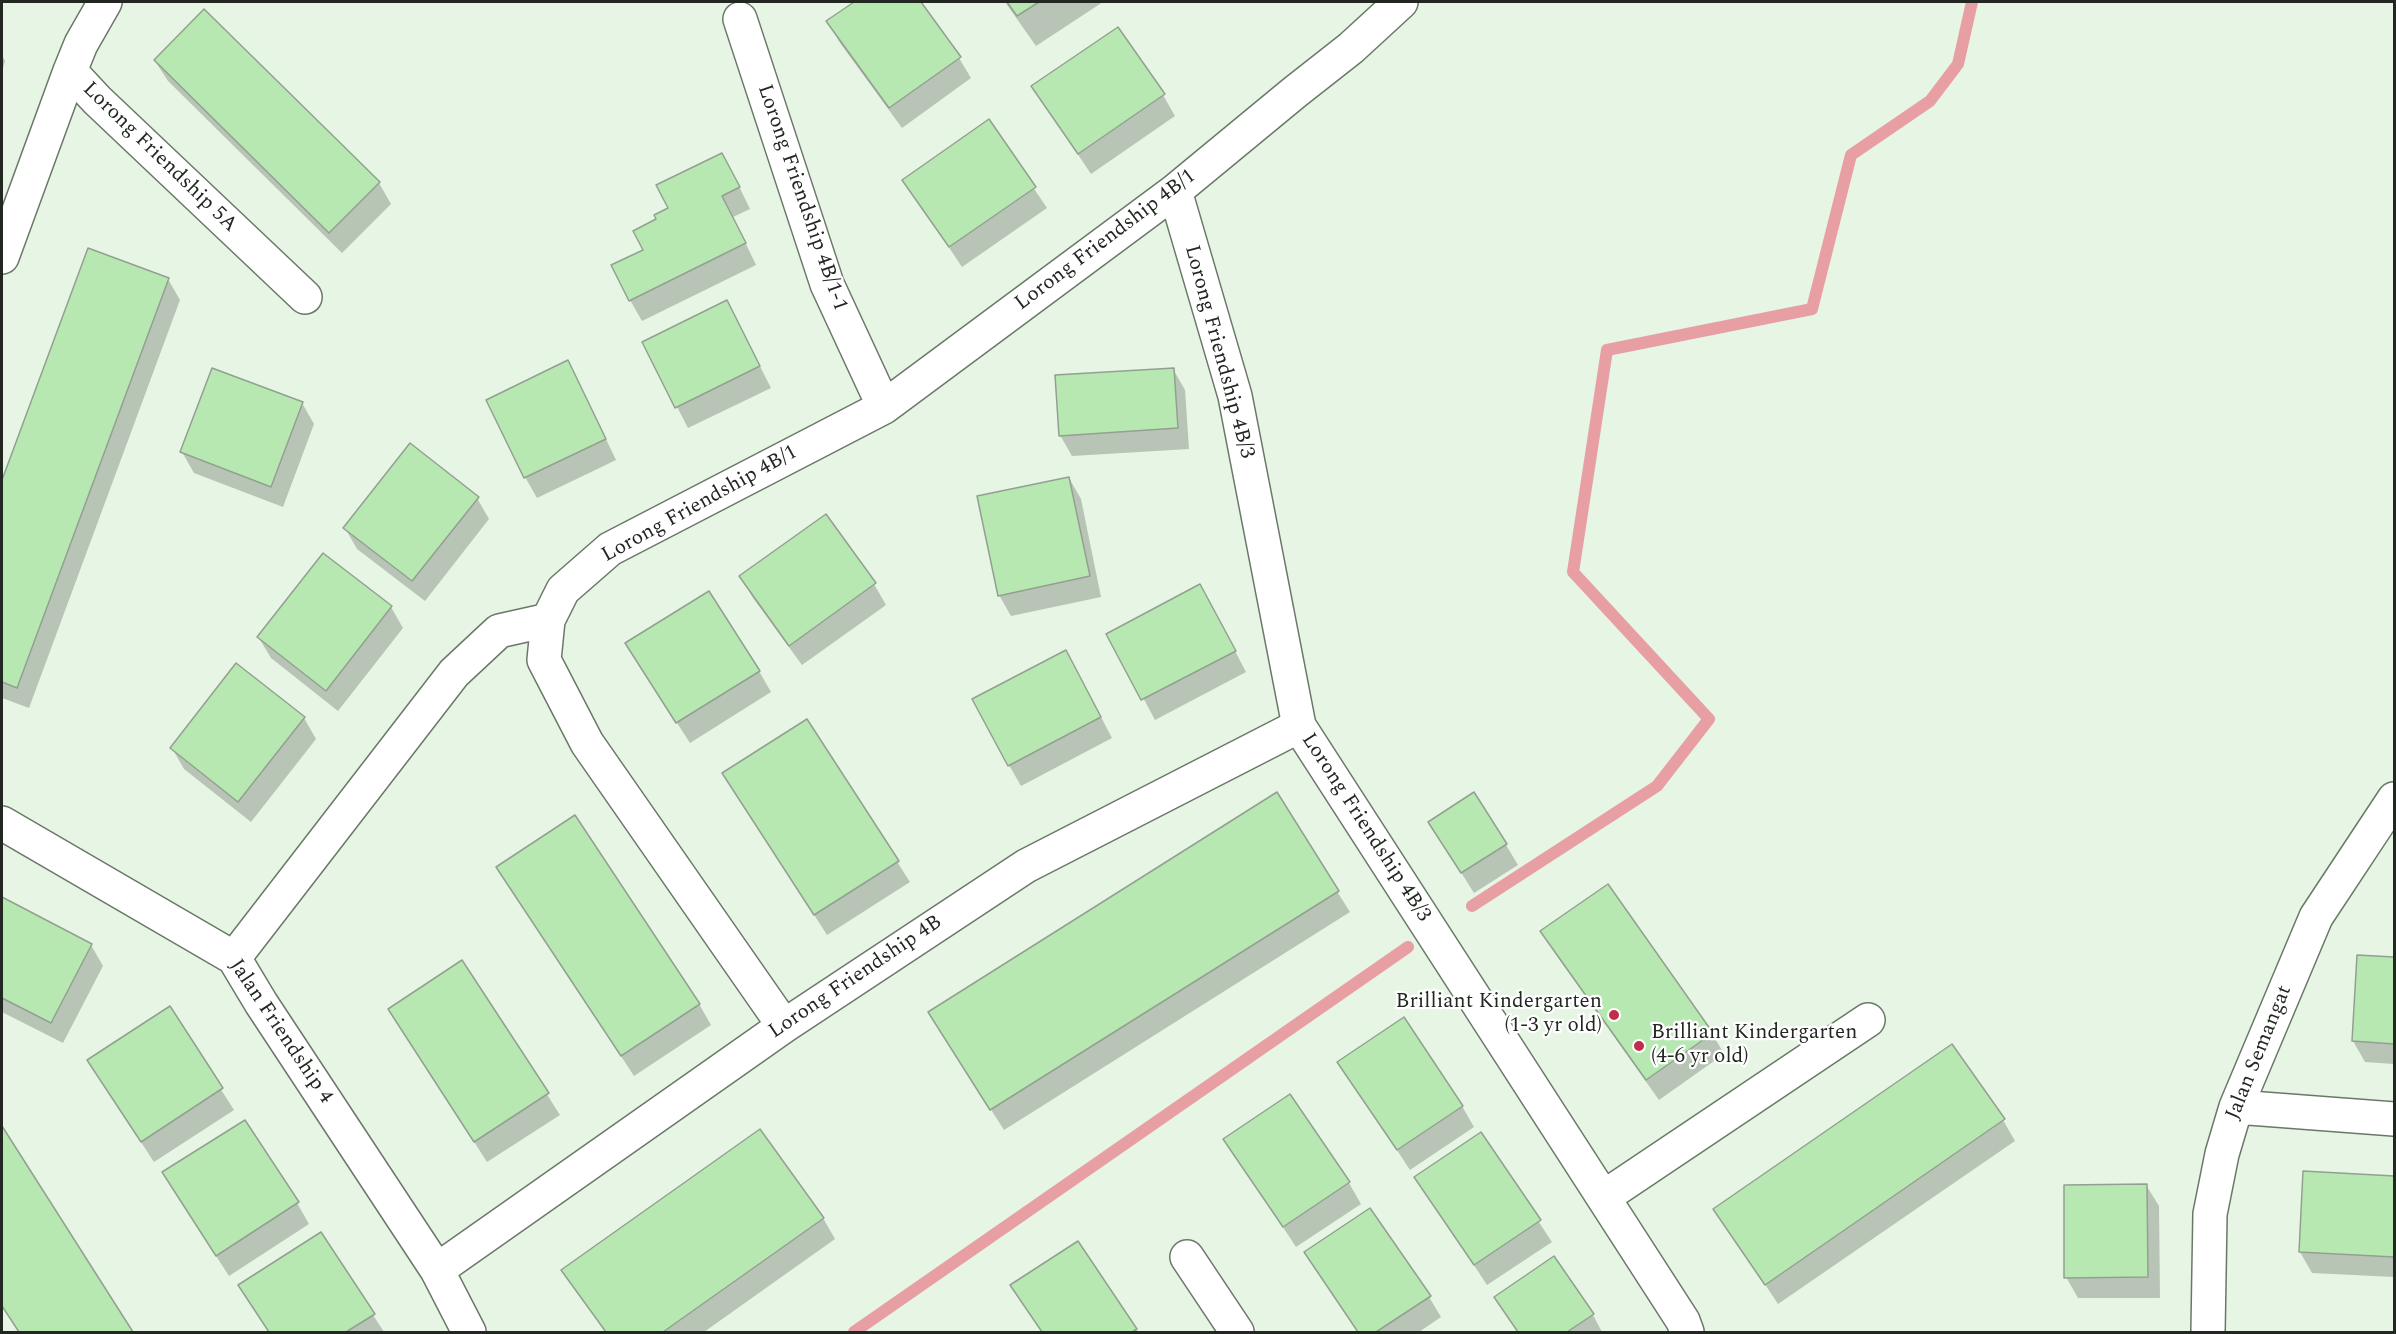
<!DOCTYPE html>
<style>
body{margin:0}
#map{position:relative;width:2396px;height:1334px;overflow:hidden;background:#e6f5e4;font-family:Spectral,serif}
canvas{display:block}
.frame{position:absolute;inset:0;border:3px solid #222721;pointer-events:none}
</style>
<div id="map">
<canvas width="2396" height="1334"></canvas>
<div class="frame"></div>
</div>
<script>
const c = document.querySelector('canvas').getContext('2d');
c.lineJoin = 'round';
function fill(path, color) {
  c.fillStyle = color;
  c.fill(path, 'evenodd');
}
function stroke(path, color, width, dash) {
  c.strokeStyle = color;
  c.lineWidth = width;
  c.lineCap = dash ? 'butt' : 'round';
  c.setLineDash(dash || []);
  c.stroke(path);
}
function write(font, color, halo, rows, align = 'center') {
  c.font = font + ' Spectral,serif';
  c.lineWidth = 4.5;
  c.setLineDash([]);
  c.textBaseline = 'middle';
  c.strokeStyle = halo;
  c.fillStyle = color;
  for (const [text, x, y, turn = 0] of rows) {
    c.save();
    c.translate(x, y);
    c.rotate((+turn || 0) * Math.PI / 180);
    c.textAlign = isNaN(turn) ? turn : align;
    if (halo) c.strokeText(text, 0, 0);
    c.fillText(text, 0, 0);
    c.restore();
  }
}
fill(new Path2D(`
 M856,2h63l40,56 12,20 -69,50 -62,-85 -12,-21z
 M1005,2h98l-67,44z
 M2,55l3,6 -3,11z
 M155,61l224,122 12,21 -49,49 -174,-172z
 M1033,87l130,8 12,21 -84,58z
 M989,122l58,86 -85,59 -58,-87z
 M734,176l16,33 -17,8 23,48 -114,56 -12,-21 15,-50 13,-30z
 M89,249l79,30 12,21 -151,408 -27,-10v-213z
 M738,323l33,65 -83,40 -44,-85z
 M1173,369l12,21 4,59 -117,7 -12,-21z
 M579,383l37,77 -79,38 -12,-21z
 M302,403l12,21 -31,83 -89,-34 -12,-21z
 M1069,478l12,21 20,98 -90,19 -12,-21z
 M477,498l12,21 -64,82 -68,-52 -12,-21z
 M741,577l133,7 12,21 -84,60 -49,-67z
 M391,607l12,21 -65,83 -67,-53 -12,-20z
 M1212,607l34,65 -91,48 -46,-86z
 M639,664l120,7 12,21 -81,51z
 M1078,673l34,65 -91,48 -12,-21z
 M304,718l12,21 -65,83 -67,-53 -12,-21z
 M807,721l103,161 -83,53 -103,-161z
 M1276,795l74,117 -346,218 -62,-97z
 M1430,823l76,22 12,20 -44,28z
 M498,868l201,136 12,21 -77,51z
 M2,899l89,46 12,21 -40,77 -61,-31z
 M1542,931l170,102 12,21 -65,46 -105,-148z
 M2358,956l36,2v106l-29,-2 -12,-21z
 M462,962l98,153 -73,47 -85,-132z
 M169,1008l65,102 -80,52 -53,-81z
 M1339,1062l123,44 12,21 -64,43z
 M2003,1120l12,21 -237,163 -63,-95z
 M2,1129l129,203h-112l-17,-27z
 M1481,1134l71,108 -65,43 -71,-108z
 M1225,1139l124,44 12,21 -65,43z
 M2304,1173l90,5v99l-82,-4 -12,-21z
 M2146,1185l13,21 1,92h-82l-12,-21z
 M176,1194l121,9 12,21 -80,52z
 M823,1218l12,21 -131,93h-99l-42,-61z
 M1077,1243l61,89h-96l-18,-26 -12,-20z
 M1306,1253l123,44 12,20 -22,15h-61z
 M1554,1258l39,57 9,17h-84l-10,-14 -12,-20z
 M240,1286l133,29 11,17h-115z`), '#0003');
stroke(new Path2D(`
 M1472,906l185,-120 52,-67 -136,-147 34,-222 205,-41 39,-154 79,-54 28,-37 14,-62
 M854,1332l554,-385`), '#e89fa3', 12);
const building = new Path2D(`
 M854,2h67l40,55 -72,51 -63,-87z
 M1007,2h32l-22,14z
 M204,9l176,173 -51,51 -175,-173z
 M1118,27l47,67 -87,60 -47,-68z
 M989,119l47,68 -87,60 -47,-67z
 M722,153l18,34 -18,9 24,47 -117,58 -18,-36 32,-15 -10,-19 23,-12 -2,-4 14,-7 -12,-23z
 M88,248l81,30 -152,410 -15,-6v-202z
 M727,300l33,66 -85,42 -33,-66z
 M568,360l38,79 -82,39 -38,-78z
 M212,368l91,34 -32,85 -91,-35z
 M1174,368l4,60 -119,8 -4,-61z
 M410,443l69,54 -67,84 -69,-53z
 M1069,477l21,99 -92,20 -21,-100z
 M826,514l50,69 -87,63 -50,-70z
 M323,553l69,53 -66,85 -69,-54z
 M1200,584l36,67 -95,49 -35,-66z
 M709,591l51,80 -84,52 -51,-80z
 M1066,650l35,67 -93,49 -36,-67z
 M236,663l69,54 -67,85 -68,-54z
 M807,719l92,142 -85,54 -92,-142z
 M1277,792l62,99 -349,219 -62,-98z
 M1474,792l33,52 -46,29 -33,-51z
 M575,815l125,189 -79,52 -125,-189z
 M1608,884l105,149 -67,47 -106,-149z
 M2,897l90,47 -41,79 -49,-25z
 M2357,955l37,2v87l-42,-3z
 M462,960l87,133 -75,49 -86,-133z
 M170,1006l53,82 -82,54 -54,-82z
 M1404,1017l59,89 -66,44 -60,-88z
 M1952,1044l53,75 -240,166 -52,-76z
 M1290,1094l60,88 -67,45 -60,-88z
 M245,1120l54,82 -83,54 -54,-84z
 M2,1126l131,206h-114l-17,-26z
 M760,1129l64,89 -161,114h-57l-45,-62z
 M1481,1132l60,88 -67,45 -60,-88z
 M2303,1171l91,5v81l-95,-5z
 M2147,1184l1,93 -84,1v-93z
 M1370,1208l61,88 -55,36h-18l-54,-80z
 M321,1232l54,82 -29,18h-77l-31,-47z
 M1078,1241l59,88 -5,3h-90l-32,-47z
 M1554,1256l40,58 -27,18h-49l-24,-35z`);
fill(building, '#b8e8b2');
stroke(building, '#93a091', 1.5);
const minor = new Path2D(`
 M105,2l-24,42 -11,27 27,29 208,197
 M740,19l87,265 57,123
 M1175,191l60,205 64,330 384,595 4,11
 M2,257l68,-186
 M2,823l232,135 27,45 176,267 32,62
 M234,958l220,-285 45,-42 49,-11
 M784,1026l-197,-283 -43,-83 4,-40 15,-30 47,-41 274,-142 291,-216 120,-99 56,-44 50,-46
 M2236,1107l158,12
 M1604,1197l264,-177
 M1187,1257l50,75
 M437,1270l347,-244 242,-160 273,-140
 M2208,1332l2,-118 12,-60 14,-47 80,-190 78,-118`);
stroke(minor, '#6b7869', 36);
stroke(minor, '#fff', 33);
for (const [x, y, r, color] of [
 [1614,1015,6,"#bf2e4a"],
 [1639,1046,6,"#bf2e4a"]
]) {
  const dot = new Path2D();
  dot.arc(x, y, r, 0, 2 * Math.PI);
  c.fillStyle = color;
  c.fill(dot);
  stroke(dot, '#fff', 2);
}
write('21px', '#222721', '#fff', [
 ["Lorong Friendship 5A",159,158,44],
 ["Lorong Friendship 4B/1-1",801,198,71],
 ["Lorong Friendship 4B/1",1106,241,-37],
 ["Lorong Friendship 4B/3",1218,352,75],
 ["Lorong Friendship 4B/1",700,505,-29],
 ["Lorong Friendship 4B/3",1365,828,57],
 ["Lorong Friendship 4B",856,978,-34],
 ["Jalan Friendship 4",280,1032,56],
 ["Jalan Semangat",2260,1053,-68]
]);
write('21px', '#222721', '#fff', [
 ["Brilliant Kindergarten",1602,1003],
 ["(1-3 yr old)",1602,1027],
 ["Brilliant Kindergarten",1651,1034,"left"],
 ["(4-6 yr old)",1651,1058,"left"]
], 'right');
</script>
